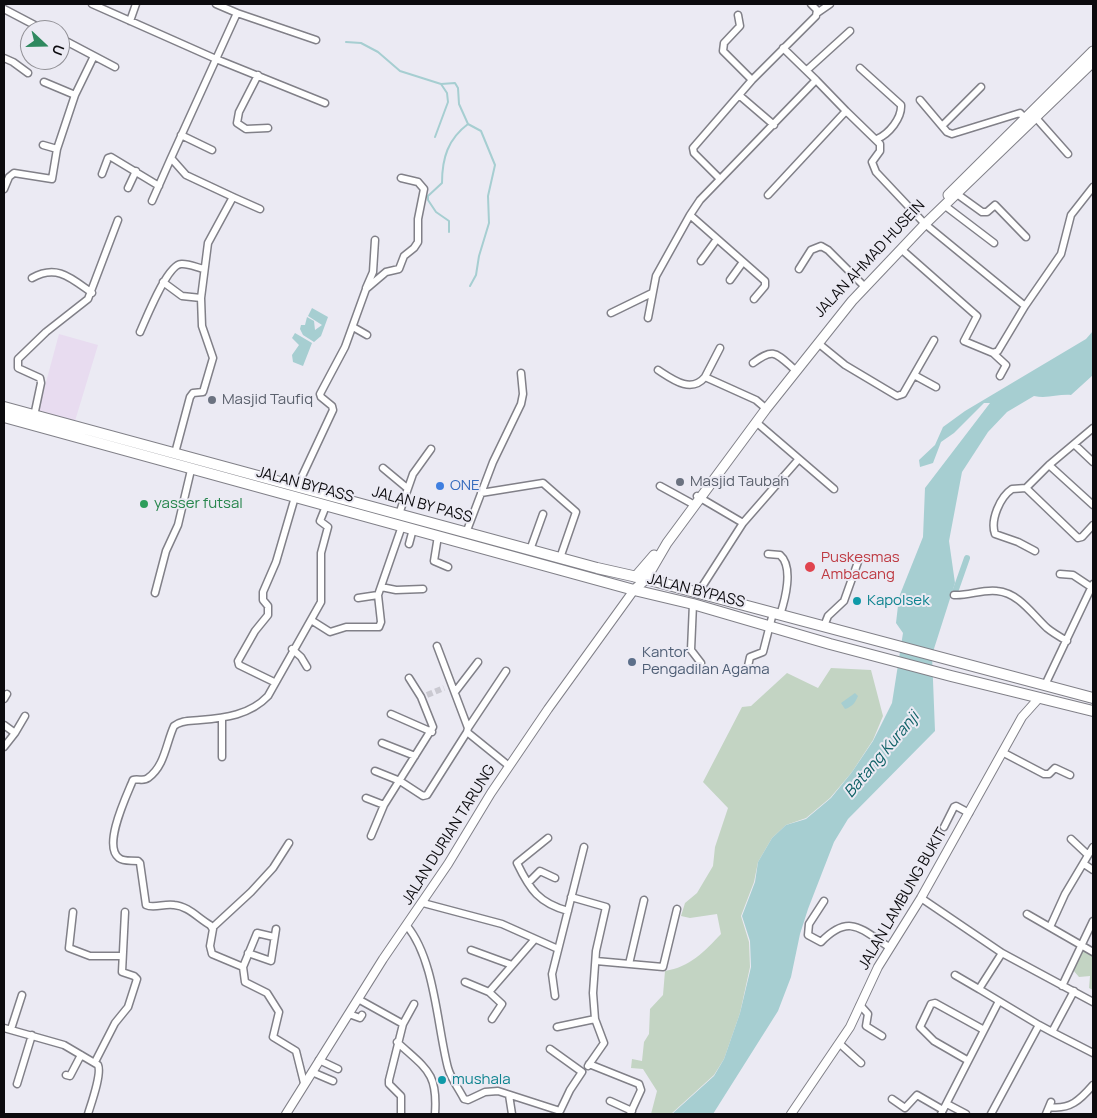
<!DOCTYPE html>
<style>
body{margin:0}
#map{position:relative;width:1097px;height:1118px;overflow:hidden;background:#ebeaf3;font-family:Manrope,sans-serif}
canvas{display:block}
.frame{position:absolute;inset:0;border:5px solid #0c0b0e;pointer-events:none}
.north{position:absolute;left:20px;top:20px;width:50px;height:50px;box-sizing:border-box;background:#ebeaf3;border:1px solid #929197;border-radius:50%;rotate:111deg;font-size:14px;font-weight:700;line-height:20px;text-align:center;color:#0c0b0e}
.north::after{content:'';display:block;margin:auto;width:18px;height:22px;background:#2f895f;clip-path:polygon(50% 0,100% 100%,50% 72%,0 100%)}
</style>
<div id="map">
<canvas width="1097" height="1118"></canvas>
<div class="frame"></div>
<div class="north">U</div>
</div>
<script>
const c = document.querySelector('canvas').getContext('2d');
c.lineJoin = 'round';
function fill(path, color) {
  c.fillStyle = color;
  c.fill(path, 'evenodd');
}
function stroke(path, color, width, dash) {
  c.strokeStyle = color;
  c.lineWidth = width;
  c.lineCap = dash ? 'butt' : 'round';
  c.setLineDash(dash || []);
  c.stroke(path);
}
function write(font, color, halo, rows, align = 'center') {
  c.font = font + ' Manrope,sans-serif';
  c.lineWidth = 4;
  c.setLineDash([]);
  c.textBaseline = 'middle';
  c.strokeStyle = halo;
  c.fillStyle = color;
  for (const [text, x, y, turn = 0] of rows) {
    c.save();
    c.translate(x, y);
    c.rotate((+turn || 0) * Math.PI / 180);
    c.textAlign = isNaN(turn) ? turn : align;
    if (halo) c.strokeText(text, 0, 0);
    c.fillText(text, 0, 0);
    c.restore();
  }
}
fill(new Path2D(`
 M59,334l39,11 -23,76 -37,-9z`), '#e8dcf0');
fill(new Path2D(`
 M831,668l40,2 12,46 -10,24 -21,32 -22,26 -24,20 -20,7 -14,13 -14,24 -4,20 -13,34 8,26 1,25 -10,46 -16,46 -10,16 -43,39h-20l6,-23 -14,-22 -12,-1 1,-9 10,2 2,-19 5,-8 1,-25 13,-14 2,-24c25,-4 39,-19 56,-37l-4,-20 -27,4 -9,-2 4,-13 12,-10 16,-27 2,-19 13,-39 -25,-26 39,-75 9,-1 36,-33 31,15z
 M1083,949l10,7v34l-4,-2 1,-12 -11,1 -6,-7z`), '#c3d4c3');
fill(new Path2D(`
 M312,308l16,9 -7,19 -7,6 -11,-7 -3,-6 1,-4h4l2,-8 7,4 1,9 7,-5 -14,-9z
 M1093,331v44l-22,20c-13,-1 -24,4 -37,1l-27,16 -19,20 -26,40 -13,69 6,42 -23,72 3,76 -87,88 -14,23 -26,67 -8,25 -9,43 -13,34 -65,103h-41l42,-38 10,-17 16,-46 11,-46 -1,-26 -8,-25 13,-34 3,-20 14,-24 14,-13 20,-6 25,-21 21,-26 21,-31 19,-38 11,-70 -7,-10 3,-26 24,-60 2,-49 65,-85h-6l-30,30 -13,9 -8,21 -13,4 -1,-7 16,-15 8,-18 22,-16 121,-72z
 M295,333l17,10 -9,23 -10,-4 -1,-7 7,-10 -7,-7z
 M855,693l3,3c-3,7 -6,11 -13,13l-4,-6z`), '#a6ced1');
stroke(new Path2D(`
 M346,42l15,1 17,9 22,19 41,13 6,9 1,9 -13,35
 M441,84l14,-1 3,5 1,16 9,20 13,7 14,34 -7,31 1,27 -10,33 -3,19 -6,11
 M449,232v-11l-13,-9 -8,-12v-4l14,-13c0,-25 6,-44 26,-59`), '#a6ced1', 2);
stroke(new Path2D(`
 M950,594l4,1 13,-37`), '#a6ced1', 6);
stroke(new Path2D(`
 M427,695l17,-7`), '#cac9d1', 6, [6, 3]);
const minor = new Path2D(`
 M92,4l124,55 109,44
 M4,9l40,21
 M237,13l79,27
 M817,13l13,-9
 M738,15l2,11 -16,17 -1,8 29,29
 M130,21l6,-17
 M60,38l55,29
 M783,48l33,32
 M4,58l9,4 15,11
 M860,68l41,37c1,13 -12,29 -24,34
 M807,70l43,-39
 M258,75l-19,37 -2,11 9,6 22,-1
 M44,82l31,13 19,-39
 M739,95l35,30
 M920,100l27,32 5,2 68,-21 5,5
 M1037,119l31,35
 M942,126l39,-39
 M181,135l31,15
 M43,145l14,4
 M102,174l6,-16 3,-1 48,29
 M720,179l-26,-26 -1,-5 59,-68 64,-64 1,-6 -6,-6
 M128,188l8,-17
 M4,189l5,-12 5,-4 38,6 5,-30 18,-54
 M957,194l25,18h5l8,-7 31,32
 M768,195l78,-84 34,33v7l-8,11 4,10 49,52 100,82 36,-52 10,-39 22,-28
 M233,197l27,12
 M152,201l19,-43
 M944,205l50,38
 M901,249l76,67 -13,25 29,12 5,-2 27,-45
 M701,261l16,-22
 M799,269l12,-19 10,-4 7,4 34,34
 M32,278c25,-14 39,0 60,15
 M730,280l13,-18
 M163,282l19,14 19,2 1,28 11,32 -10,34 -10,1 -3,4 -15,56
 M366,288l7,-16 2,-32
 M201,298l7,-55 25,-46 -47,-22 -15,-17 66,-145 -21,-9
 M754,299l11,-13v-5l-75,-66 10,-15 116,-120 30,31
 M611,313l41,-20
 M648,318l8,-42 34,-61
 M353,327l14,8
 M140,332c6,-13 27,-67 41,-68 7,-1 17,4 23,5
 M818,343l27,22 52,31 6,-2 31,-54
 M720,348l-15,29 51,23 7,6
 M993,353l13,12 -6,11
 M753,363c20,-15 22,-11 40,5
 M658,370c14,9 33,24 47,7
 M914,375l22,12
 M34,416l7,-33 -1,-5 -22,-10v-9l28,-27 42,-33 30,-79
 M756,422l78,67
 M1074,444l19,18
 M1049,465l44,40
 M383,468l24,20
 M660,486l31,17
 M297,487l36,-77 -1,-4 -11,-9 -1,-3 25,-47 21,-58 20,-17 13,-3 5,-13 10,-8 4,-6v-23l6,-30 -6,-7 -17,-4
 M1026,488l23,-23 44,-37
 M481,493l62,-10 33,29 -16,46
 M697,496l46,27
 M399,514l14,-40 18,-25
 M466,533l27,-71 28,-58 2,-10 -2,-21
 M438,536l-4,25 14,6
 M409,544l4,-15
 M530,550l13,-36
 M1035,551l-17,-9 -23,-8c-5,-14 5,-37 17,-45l14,-1 52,50 4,-1 11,-12
 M768,554l12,1c14,12 5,45 0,60
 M1060,574l13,1 18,12
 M381,587l15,3 27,-1
 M155,593l11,-42 12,-26 13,-55
 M698,593l45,-70 55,-63
 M954,595c14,1 29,-6 43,-4 22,2 35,23 50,37 6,5 13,9 20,13
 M358,598l20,-3
 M693,604l-2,46 10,13
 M311,620l19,12 16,-5h33l2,-5 -3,-27 24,-69
 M824,626l4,-10 16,-15 15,-42
 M437,646l31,82 -1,4 42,34
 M292,649l9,8 6,10
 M747,671l3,-14 13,-5 10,-39
 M274,682l-35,-17 -1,-4 17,-30 13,-16v-9l-5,-6v-8l13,-30 19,-65
 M1045,685l48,-101
 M455,692l23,-30
 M4,699l3,-5
 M391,714l41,18
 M222,718v39
 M4,725l11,8 -11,14
 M468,728l38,-57
 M15,733l10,-17
 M382,743l33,13
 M1004,753l40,21h5l6,-6 15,7
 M375,771l25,10 23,15 4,-1 40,-63
 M366,798l18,7
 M944,827l10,-20 2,-1 13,7
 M371,836l13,-31 49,-78 -12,-30 -12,-19
 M548,838l-31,25c13,27 22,40 51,48
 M1071,839l17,16
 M1084,864l9,6
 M528,883l12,-12 15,7
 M921,898l81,55 91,49
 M824,901l-15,23 -1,11 13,7c28,-29 40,-13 68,5
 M423,903l79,21 56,25
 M73,912l-4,36 21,8h32
 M1027,914l66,38
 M407,926c28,34 30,100 41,142 3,11 11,21 16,31l4,1 17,-8 13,-1 62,20 10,-21 12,-18 -32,-23
 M1050,927l15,-33 28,-47
 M212,928l39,-36 22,-24 16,-25
 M471,950l41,15
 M248,953l23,8 5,-32
 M596,961l67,6 14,-58
 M629,964l15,-64
 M243,967l14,-34 17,4
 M955,975l24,14
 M465,982l24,10 46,-53
 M1062,986l31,-65
 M489,992l13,12 -10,15
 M555,996l-3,-22 32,-127
 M358,999l45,25
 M860,1005l8,9 -2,12 16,10
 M349,1014l11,4 2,-3
 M1039,1025l13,7 22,-41
 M557,1027l38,-8 -2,-26 3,-42 10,-44 -35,-10
 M4,1028l60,17 34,20c4,9 -7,39 -10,49
 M11,1029l11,-34
 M1052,1032l41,21
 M397,1042c29,27 41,30 38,72
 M840,1044l21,19
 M319,1060l19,9
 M967,1060l-33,-19 -14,-14 11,-23 4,-1 49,27
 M95,1062l20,-39 13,-16 9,-28 -3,-3 -12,-4 3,-60
 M589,1064l50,20 2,6 -11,24
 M588,1066l16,-23 -9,-24
 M312,1072l21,9
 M66,1075l4,1 11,-21
 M304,1083l-8,-32 -23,-14 6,-25 -12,-19 -22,-11 -2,-15 -31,-13 -2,-8 3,-17 -3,-4c-12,-7 -22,-19 -36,-20 -9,-2 -20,4 -28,0l-6,-42 -2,-2c-7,-1 -14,1 -19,-3 -17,-12 8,-63 14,-78 5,-2 10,2 15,-2 17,-12 18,-35 26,-52 7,-6 17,-5 26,-6 25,-2 50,-5 68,-24l53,-94v-49l7,-26 -8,-6 6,-15
 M17,1084l15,-49
 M509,1095l3,19
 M892,1099l13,9 12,-13 26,15
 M610,1101l22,10
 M947,1104l19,10
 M1049,1107c21,3 31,-7 44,-22
 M401,1114v-18l-12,-12v-4l14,-56 11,-20
 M941,1114l58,-113 -20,-12 23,-36
 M991,1114l48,-89 -40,-24
 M1046,1114l5,-12`);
const tertiary = new Path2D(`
 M286,1114l97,-155 65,-95 43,-71 57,-84 86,-119
 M791,1114l59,-87 28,-60 43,-69 101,-181 17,-19`);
const secondary = new Path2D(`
 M948,195l145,-144
 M635,577l19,-22
 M634,590l12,-11 21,-36 99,-134 86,-108 73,-77 168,-162`);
const trunk = new Path2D(`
 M4,407l593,161 49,11 447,119
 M4,417l630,173 59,14 137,40 121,32 142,35`);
stroke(minor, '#818088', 9);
stroke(tertiary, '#818088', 10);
stroke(secondary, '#818088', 11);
stroke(trunk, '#818088', 12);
stroke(minor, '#fff', 6);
stroke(tertiary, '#fff', 8);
stroke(secondary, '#fff', 9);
stroke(trunk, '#fff', 10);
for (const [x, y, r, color] of [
 [212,400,5,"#6b7280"],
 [680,482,5,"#6b7280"],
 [440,486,5,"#3f7fe0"],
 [144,504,5,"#2e9e5b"],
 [810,567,6,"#e0444e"],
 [857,601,5,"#0f9aa8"],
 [632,662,5,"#5c6f8a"],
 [442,1080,5,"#0f9aa8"]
]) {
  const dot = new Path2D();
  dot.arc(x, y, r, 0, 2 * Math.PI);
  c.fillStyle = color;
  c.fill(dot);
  stroke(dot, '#ebeaf3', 2);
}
write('15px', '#0c0b0e', '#ebeaf3', [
 ["JALAN AHMAD HUSEIN",870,259,-47],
 ["JALAN BYPASS",305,485,15],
 ["JALAN BY PASS",422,505,15],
 ["JALAN BYPASS",696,591,14],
 ["JALAN DURIAN TARUNG",449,835,-58],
 ["JALAN LAMBUNG BUKIT",903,899,-60]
]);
write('15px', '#5b616d', '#ebeaf3', [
 ["Masjid Taufiq",222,400],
 ["Masjid Taubah",690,482]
], 'left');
write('15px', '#366cbe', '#ebeaf3', [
 ["ONE",450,486]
], 'left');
write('15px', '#27864d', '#ebeaf3', [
 ["yasser futsal",154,504]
], 'left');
write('15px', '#be3a42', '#ebeaf3', [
 ["Puskesmas",821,558],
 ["Ambacang",821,575]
], 'left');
write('15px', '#0d838f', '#ebeaf3', [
 ["Kapolsek",867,601],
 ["mushala",452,1080]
], 'left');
write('15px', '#4e5e75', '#ebeaf3', [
 ["Kantor",642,653],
 ["Pengadilan Agama",642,670]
], 'left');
write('italic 16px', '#0f6166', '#ebeaf3', [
 ["Batang Kuranji",882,755,-50]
]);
</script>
